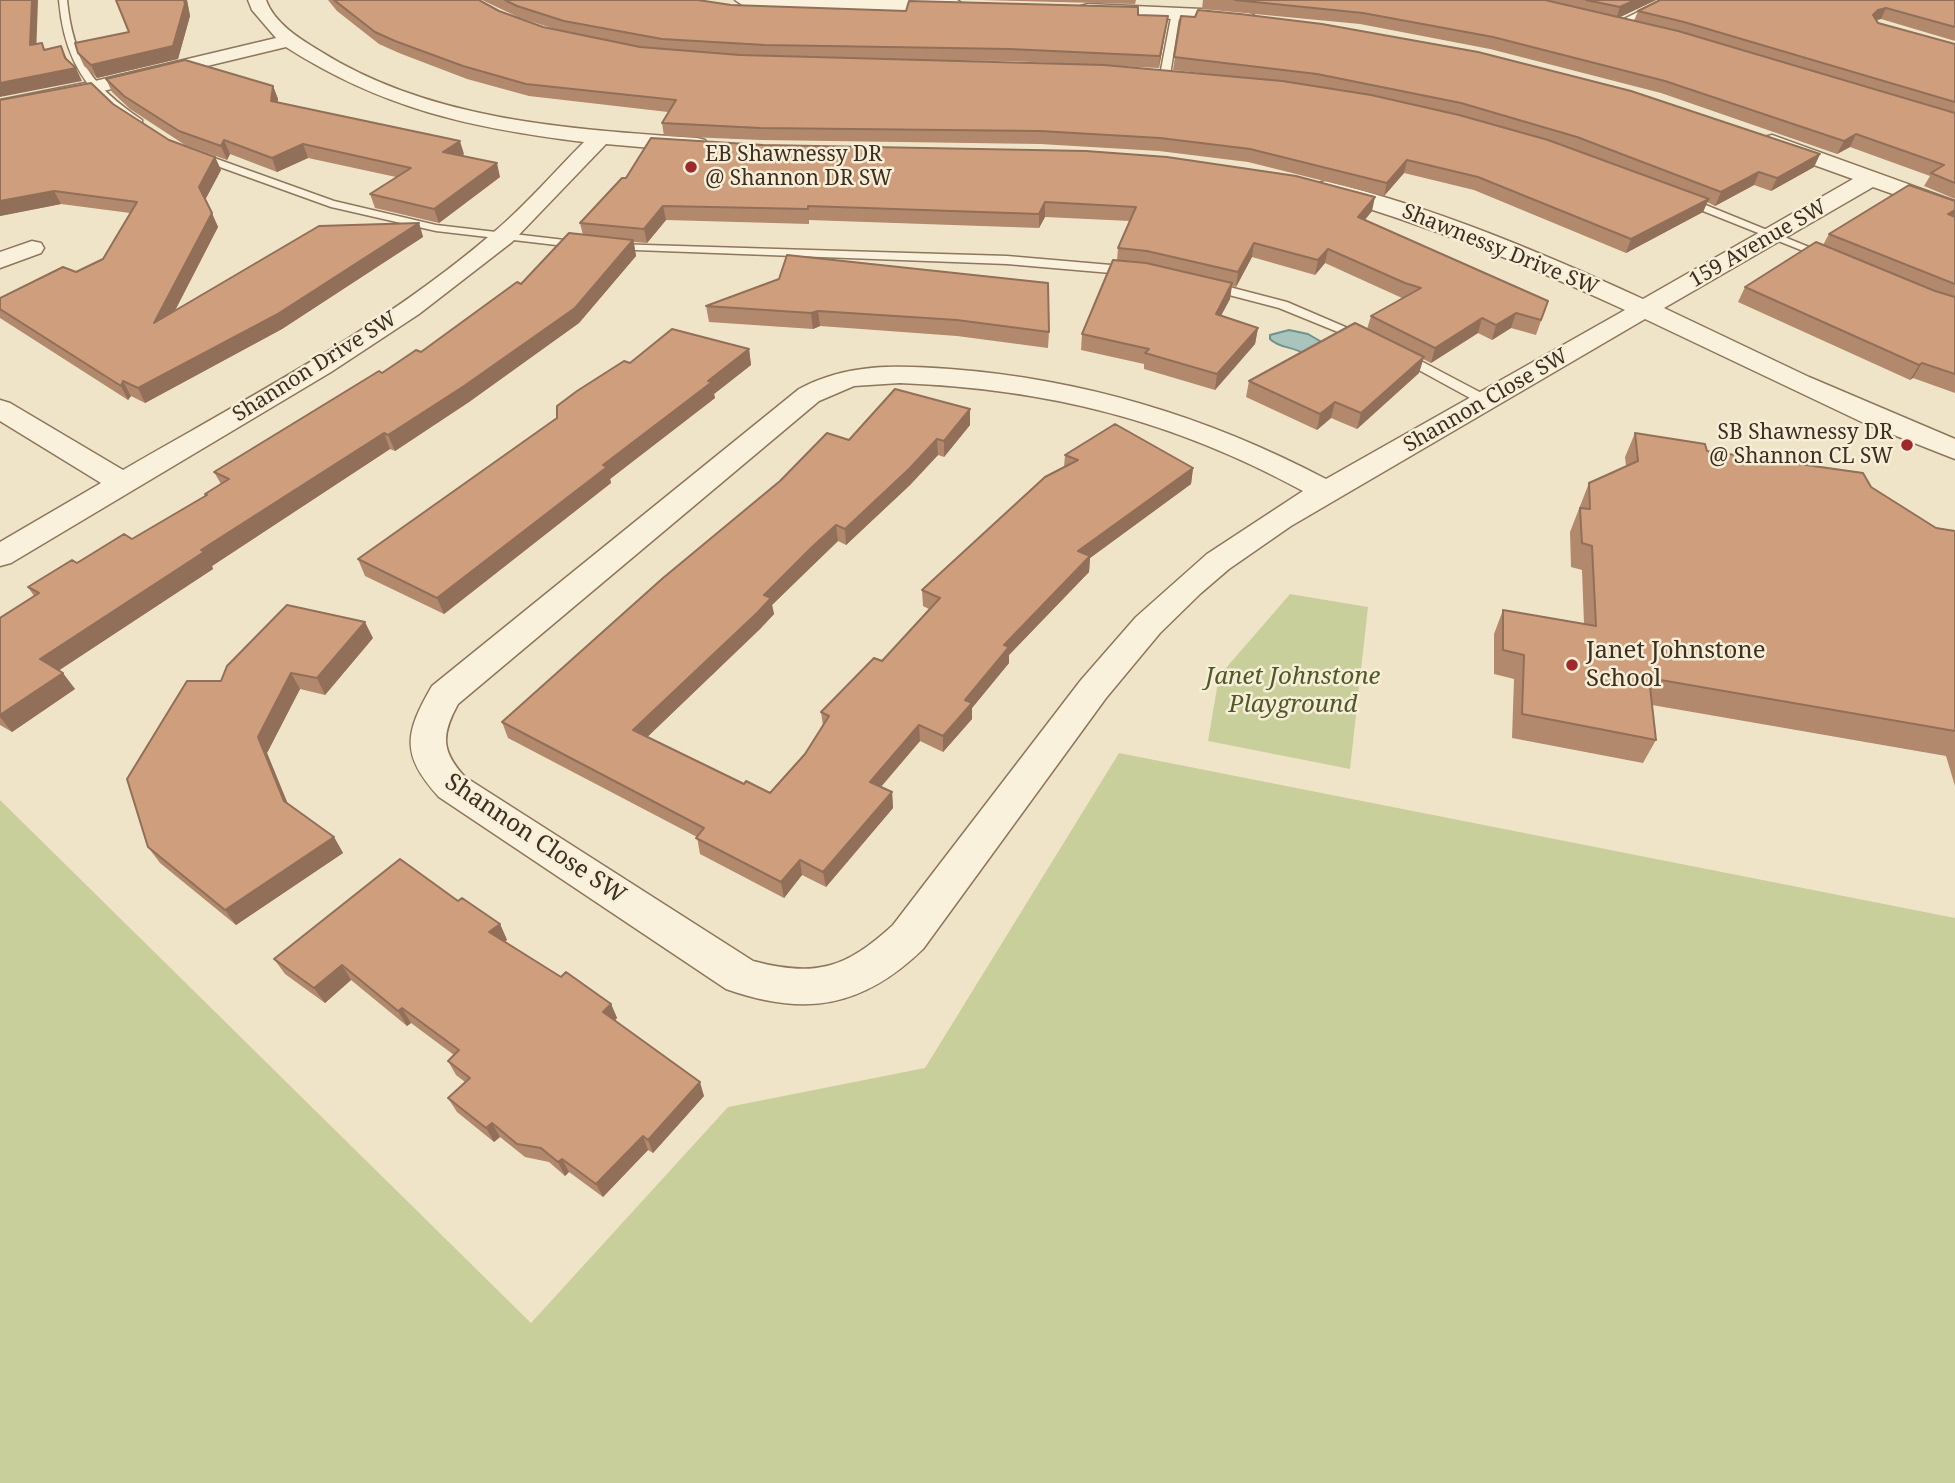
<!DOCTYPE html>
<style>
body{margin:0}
canvas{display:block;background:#f0e4c8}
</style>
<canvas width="1955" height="1483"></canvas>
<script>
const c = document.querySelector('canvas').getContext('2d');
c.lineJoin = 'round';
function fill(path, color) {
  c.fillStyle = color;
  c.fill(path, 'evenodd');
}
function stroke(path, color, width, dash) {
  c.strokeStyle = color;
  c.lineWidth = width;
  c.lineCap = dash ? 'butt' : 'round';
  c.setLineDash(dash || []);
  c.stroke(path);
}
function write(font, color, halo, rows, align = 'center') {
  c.font = font + ' "Noto Serif",serif';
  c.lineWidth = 5;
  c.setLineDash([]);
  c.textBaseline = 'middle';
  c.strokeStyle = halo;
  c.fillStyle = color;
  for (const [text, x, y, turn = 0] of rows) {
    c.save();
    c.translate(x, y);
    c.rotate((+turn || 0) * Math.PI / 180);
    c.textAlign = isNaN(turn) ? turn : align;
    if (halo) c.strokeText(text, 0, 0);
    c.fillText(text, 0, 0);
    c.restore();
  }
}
fill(new Path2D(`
 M1290,594l78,13 -18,162 -142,-28 11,-65z
 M1119,753l836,165v565h-1955v-683l531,523 197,-216 197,-39z`), '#c9cf9b');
const water = new Path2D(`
 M1289,330l19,4 17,10 -19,11c-12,-9 -26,-6 -36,-16v-4z`);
fill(water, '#a9c4bc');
stroke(water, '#6f938a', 2);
const service = new Path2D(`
 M59,0h8c6,60 25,86 75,120v4c-11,1 -21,-8 -29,-15 -36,-29 -50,-63 -54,-109z
 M1662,0h11l-51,26 -8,-2z
 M1176,9l4,3 -10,63 -5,3 -5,-3 12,-63z
 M195,154h8l131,47 102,24 146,17 6,3 -6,3 -146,-17 -105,-24 -136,-49z
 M1678,197h8l145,59 -10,2 -143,-57z
 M613,244l394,12 127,11 6,4 -6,4 -127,-11 -398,-15v-4z
 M1210,282l77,20 84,36 -6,4 -5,-1 -81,-33 -73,-19v-6z
 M1400,350l91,48 2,3 -7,4 -5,-1 -86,-47 -1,-3z`);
const minor = new Path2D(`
 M248,0h18c8,23 34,39 54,51 111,70 249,78 377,87l8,2 3,5 -3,5 -8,2 -91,-8 -94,98 -93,72 -88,58 -320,191 -11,3v-24l101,-59 -101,-62v-21l10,3 113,67c126,-73 260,-142 371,-238 32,-27 60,-60 90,-90 -113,-14 -201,-33 -298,-95l-191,46 -95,19v-12l95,-19 181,-43 -24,-28z
 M735,0h222l9,6 -9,6 -213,-6z
 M1088,4l159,7 9,6 -9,6 -166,-9 -2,-4 2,-4z
 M1772,135l183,66v15l-82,-29 -209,121 145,69 146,62v20l-89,-35 -221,-105 -354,207 -62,43 -28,24 -41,40 -54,65 -183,251c-61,59 -118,68 -197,40l-287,-192c-39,-43 -34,-64 -7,-111l367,-297c48,-26 98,-24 151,-20 133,10 258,48 376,110l299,-169c-101,-47 -201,-86 -307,-117l-4,-5 4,-5 8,-2c110,27 214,71 317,118l210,-120 -89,-32 -3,-5 3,-5zM900,383c149,6 272,37 403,108l-96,63 -71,63 -55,63 -188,245c-47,43 -77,53 -140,36l-288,-184c-24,-26 -24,-42 -7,-73l361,-303 35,-15z
 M32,241l9,2 3,5 -3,5 -41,15v-16z`);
stroke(service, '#8d765c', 3);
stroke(minor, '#8d765c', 3);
fill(service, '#faf1dc');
fill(minor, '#faf1dc');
fill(new Path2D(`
 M116,0h71l3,16 -12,43 -81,19 -13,-12 -6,-13 51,-21z
 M328,0h151l20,11 44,16 15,3 -38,-12 -38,-18h216l33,5 175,6 262,5 -9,52 -42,-2 120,11 -64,-7 8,-54 639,138 -6,13 -43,24 -17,-6 -39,21 -8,-4 -4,10 -77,41 -152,-63 -70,-17 -20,23 -136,-34 -89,-11 -119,-7 -279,-4 -97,-4 -2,-13 6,-11 -139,-16 -62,-17 -68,-26 -20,-9 -42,-33zM897,60l113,1 65,3z
 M980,0h156l-1,4z
 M1203,0h453l-36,17 14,4 4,-10 317,-11v41l-74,-22 -4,1 1,3 77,21v155l-31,-13 6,-10 -80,-29 -13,7 -176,-61 -171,-44 -130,-25 -158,-15z
 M106,79l167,7 5,13v3l186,52 -2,2 38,21 -61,46 -64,-15 -5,-14 26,-17 -88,-19 -31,14 -47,-18 -3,6 -42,-15 -55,-36 -18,-17z
 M0,100l113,4 56,36 46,17 6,13 -16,30 13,27 -43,84 244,-88 4,14 -141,92 -137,74 -14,-7 -3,4 -128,-82v-20l76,-26 27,-13 27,-46 -69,-9 -61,12z
 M622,178l750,33 -7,9 183,81 -12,34 -25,-7 -19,12 -14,-7 -47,30 -8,-4 -4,14 -62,56 -26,-11 -14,12 -71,-33 3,-16 118,-52 4,-13 31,-18 -77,-35 -10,12 -63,-18 -16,30 -4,-1 -2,13 -9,16 37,13 -3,16 -40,46 -71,-21v-5l-63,-14 1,-16 35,-73 1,-13 12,-27 -85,-4 -6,11 -230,-8v4l-143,-4 -19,23 -13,-1 2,14 -57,67 -110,79 -74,49 -5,-2 -178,117 1,3 -154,101 16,19 -63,43 -12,-7v-107l34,-22 -6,-9 49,-24 55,-24 73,-43v-2l16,-10 -7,-12 168,-99 39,-21 100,-68 62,-49 -3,-12z
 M1955,201v192l-42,-15 -3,2 -172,-78 7,-15 78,-42 6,-11z
 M779,279l270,53 -1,16 -91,-12 -137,-10 -7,3 -104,-7 -3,-16z
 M749,349l2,16 -37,29 1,4 -105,81 1,4 -167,131 -79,-38 -7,-17 199,-141 73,-55z
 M970,425l-26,32 -6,-2 -28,30 -64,60 -8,-4 -25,24 -41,40 2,9 -14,15 -113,108 97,47 26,9 35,-39 18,-28 -2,-14 61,-51 47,-52 -6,-3 -1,-16 142,-123 1,-12 128,13 -2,16 -101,74 -1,14 -80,83v8l-37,45v11l-29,33 -23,-11 -39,46 11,5 1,16 -67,79 -24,-12 -18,23 -84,-44 -3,-17 -189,-99 -6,-16 347,-282z
 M1635,433l72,18 164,36 65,41 19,3v255l-9,-30 -294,-51 4,35 -13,23 -131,-25 2,-59 -20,-5v-40l9,-24 81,14 -2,-54 -11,-3 -1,-35 19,-49 37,-17 -1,-9z
 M373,638l-48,57 -25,-6 -33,64 21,51 46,33 9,16 -107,72 -76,-62 -12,-16 73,-166z
 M458,901l42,23 7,16 -2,1 56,36 50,27 6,14 -2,2 89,76 -51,57 -5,-3 -45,47 -34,-25 -4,4 -16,-14 -24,-5 -25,-20 -6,5 -37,-30 -9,-14 17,-16 -9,-7 -8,-14 6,-6 -43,-32 -4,3 -56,-46 -26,23 -40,-29 -11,-15z`), '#b2896c');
fill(new Path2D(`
 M32,0h6l-2,57 -6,-12z
 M184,0h3l3,16 -12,43 -81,19 -6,-13z
 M1635,0h21l-40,19 4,-12z
 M1886,8l-5,11 -9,2 1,-6 5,-5z
 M1168,16l-2,12 -7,40 1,-12z
 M61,46l6,13 9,9 6,13 -82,16v-14l65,-25z
 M273,86l5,13 -2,15 -5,-13z
 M1856,134l-6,13 -13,7 7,-13z
 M224,140l6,14 -3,6 -6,-14z
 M460,141l4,13 -17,12 -4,-14z
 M303,144l5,14 -31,14 -5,-14z
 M1820,154l-6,13 -43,24 6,-13z
 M215,157l6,13 -16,30 -6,-13z
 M1407,160l-3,13 -20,23 3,-13z
 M497,163l3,14 -61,46 -5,-14z
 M1759,172l-5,13 -39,21 6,-14z
 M54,191l7,13 -61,12v-15z
 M1375,197l-3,14 -17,20 3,-14z
 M1709,199l-6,13 -77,41 5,-14z
 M1045,202v15l-6,11v-14z
 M663,206l3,14 -19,23 -3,-14z
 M1955,210v9l-7,-5z
 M212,213l6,14 -57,110 -7,-14z
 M419,223l4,14 -141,92 -137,74 -7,-15z
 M633,240l3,16 -57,67 -110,79 -74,49 -7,-16z
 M1254,243l-2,14 -16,30 2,-15z
 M1328,249l-3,14 -10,12 3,-15z
 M1232,283l-2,16 -16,30 2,-15z
 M818,311l2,15 -7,3 -2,-16z
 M1516,313l-5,15 -19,12 4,-15z
 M1482,318l-4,15 -47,30 4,-15z
 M1258,328l-3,16 -40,46 2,-16z
 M749,349l2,16 -37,29 1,4 -105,81 1,4 -167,131 -7,-16 271,-217z
 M1424,357l-5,16 -62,56 4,-16z
 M1922,363l-9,15 -3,2 9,-15z
 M123,381l8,15 -3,4 -7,-14z
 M1335,402l-4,16 -14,12 3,-16z
 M970,409v16l-26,32v-16z
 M384,433l6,16 -178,117 1,3 -161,106 -12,-16 161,-109z
 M937,439l1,16 -28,30 -64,60 -1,-16z
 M1193,468l-2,16 -101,74 -1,14 -80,83v8l-37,45v11l-29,33v-16l22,-36 39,-55 74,-94z
 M836,525l2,16 -66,64 2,9 -14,15 -122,117 -5,-16 131,-135z
 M365,622l8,16 -48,57 -8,-17z
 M63,673l12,16 -63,43 -12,-15v-2z
 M291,673l9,16 -33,64 26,64 -9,-16 -26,-64z
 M919,725l1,16 -48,56 -2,-15z
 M892,792l1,16 -67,79 -3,-15z
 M334,837l9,16 -107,72 -11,-15z
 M800,860l2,15 -18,23 -3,-16z
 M500,924l7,16 -10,7 -8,-15z
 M342,965l9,15 -26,23 -11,-15z
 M611,1004l6,14 -8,8 -6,-14z
 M402,1008l9,15 -4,3 -9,-15z
 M700,1082l4,14 -51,57 -5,-13z
 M492,1123l8,14 -6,5 -8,-14z
 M643,1136l5,14 -45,47 -7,-13z
 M562,1159l7,13 -4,4 -7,-14z`), '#916f58');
const building = new Path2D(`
 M0,0h32l-2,45 12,-2 2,7 17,-4 4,12 11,10 -76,15z
 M116,0h68l1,4 -12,42 -82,19 -13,-12 -3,-10 54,-11z
 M334,0h145l20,11 44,16 97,20 100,8 364,10 178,16 89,14 88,20 89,25 161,59 -78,40 -153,-62 -71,-17 -20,23 -137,-34 -90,-11 -120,-7 -280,-3 -98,-5 14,-23 -150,-16 -63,-18 -68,-25 -20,-9z
 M505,0h193l33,5 175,6 3,-10 229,6v8l30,1 -8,40 -150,-7 -245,-4 -103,-6 -98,-18 -47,-15z
 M1235,0h310l133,31 277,82v70l-24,-10 13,-8 -88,-31 -12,7 -179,-60 -172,-44 -130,-24z
 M1586,0h49l-15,7z
 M1660,0h295v27l-69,-19 -8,2 -5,5 5,8 77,21v58l-271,-80 -46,-11z
 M1198,10l42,4 82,10 156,28 153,39 189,63 -43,24 -18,-6 -38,20 -144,-55 -116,-34 -144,-29 -143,-17 7,-41 14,1z
 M185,60l88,26 -2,15 189,40 -17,11 54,11 -63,46 -64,-15 41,-26 -108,-24 -31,14 -48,-18 -3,6 -42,-15 -55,-35 -18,-17z
 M91,83l22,21 56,36 46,17 -16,30 13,26 -58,110 165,-97 100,-3 -143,92 -138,73 -15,-7 -2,5 -121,-77v-11l63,-31 13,5 27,-13 34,-57 -83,-11 -54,10v-101z
 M651,138l112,7 323,6 81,6 129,19 79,21 -17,20 190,84 -7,19 -25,-7 -20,12 -14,-7 -47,30 -64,-32 50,-28 -16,-5 -77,-34 -10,11 -64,-17 -16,29 -91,-21 -29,-3 18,-41 -91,-5 -6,12 -231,-8v3l-145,-3 -19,23 -64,-6 42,-45h4z
 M1909,185l46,16v9l-7,4 7,3v67l-126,-50z
 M569,233l64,7 -58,68 -111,78 -76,49 -4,-2 -183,117 3,2 -164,107 23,14 -63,42v-97l39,-25 -11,-6 44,-27 5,3 47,-29 8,5 75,-44 -2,-1 24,-15 -15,-7 165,-101 3,2 34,-23 5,2 96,-70 4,2z
 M1816,242l119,49 20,6v77l-33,-11 -3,2 -174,-78z
 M787,255l261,28 1,49 -92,-12 -139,-9 -7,2 -105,-7 73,-27z
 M1113,260l33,3 86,20 -16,31 42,14 -41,46 -72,-21 4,-4 -67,-15z
 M1355,323l69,34 -63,56 -26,-11 -15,12 -71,-33z
 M672,329l77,20 -41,32 4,1 -109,83 4,2 -170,131 -79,-39 199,-141v-12l20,-15 47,-30 6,2z
 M895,389l75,20 -26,32 -7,-2 -28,30 -64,60 -9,-4 -25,23 -47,47 7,3 -14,15 -124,117 111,54 2,-3 24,12 35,-39 24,-38 -8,-4 53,-54 8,3 58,-63 -18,-8 123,-113 33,-17 -13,-5 50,-31 78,44 -115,83 12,5 -86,89 5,2 -44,53 7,3 -29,33 -24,-11 -49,57 22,10 -69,80 -23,-12 -19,22 -85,-44 8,-10 -202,-106 161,-144 117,-97 47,-48 22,7z
 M1635,433l70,11 2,7 156,22 8,14 65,41 19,3v200l-306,-53 7,62 -134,-26 2,-59 -21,-5v-40l93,16 -4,-80 -10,-3 -2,-35 10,1 -1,-26 49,-22z
 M287,605l78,17 -48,56 -26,-5 -33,64 26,64 50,36 -109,73 -77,-63 -21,-68 60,-98h34l6,-15z
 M400,859l58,42 4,-3 38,26 -11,8 72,45 5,-5 45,32 -8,8 97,70 -52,58 -5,-4 -47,48 -34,-25 -4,3 -17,-14 -24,-4 -25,-21 -6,5 -38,-30 22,-20 -22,-17 11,-11 -57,-42 -4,3 -56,-46 -28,23 -40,-29z`);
fill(building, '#cf9f7d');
stroke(building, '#916f58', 2);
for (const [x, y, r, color] of [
 [691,167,7,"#9e2a2b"],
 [1907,445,7,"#9e2a2b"],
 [1572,665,7,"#9e2a2b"]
]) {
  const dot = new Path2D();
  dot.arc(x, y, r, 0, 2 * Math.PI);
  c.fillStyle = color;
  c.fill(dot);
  stroke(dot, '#f7eed8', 2.5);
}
write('21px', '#3d2e20', '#f7eed8', [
 ["EB Shawnessy DR",705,155],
 ["@ Shannon DR SW",705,179],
 ["SB Shawnessy DR",1893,433,"right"],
 ["@ Shannon CL SW",1893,457,"right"]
], 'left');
write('21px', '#3d2e20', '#f7eed8', [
 ["159 Avenue SW",1758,244,-30],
 ["Shawnessy Drive SW",1500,250,22],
 ["Shannon Drive SW",315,367,-32],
 ["Shannon Close SW",1486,401,-30]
]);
write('24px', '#3d2e20', '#f7eed8', [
 ["Janet Johnstone",1586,651],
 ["School",1586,679]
], 'left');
write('italic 24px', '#4d5a26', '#f7eed8', [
 ["Janet Johnstone",1293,677],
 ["Playground",1293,705]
]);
write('24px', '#3d2e20', '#f7eed8', [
 ["Shannon Close SW",535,839,34]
]);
</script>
